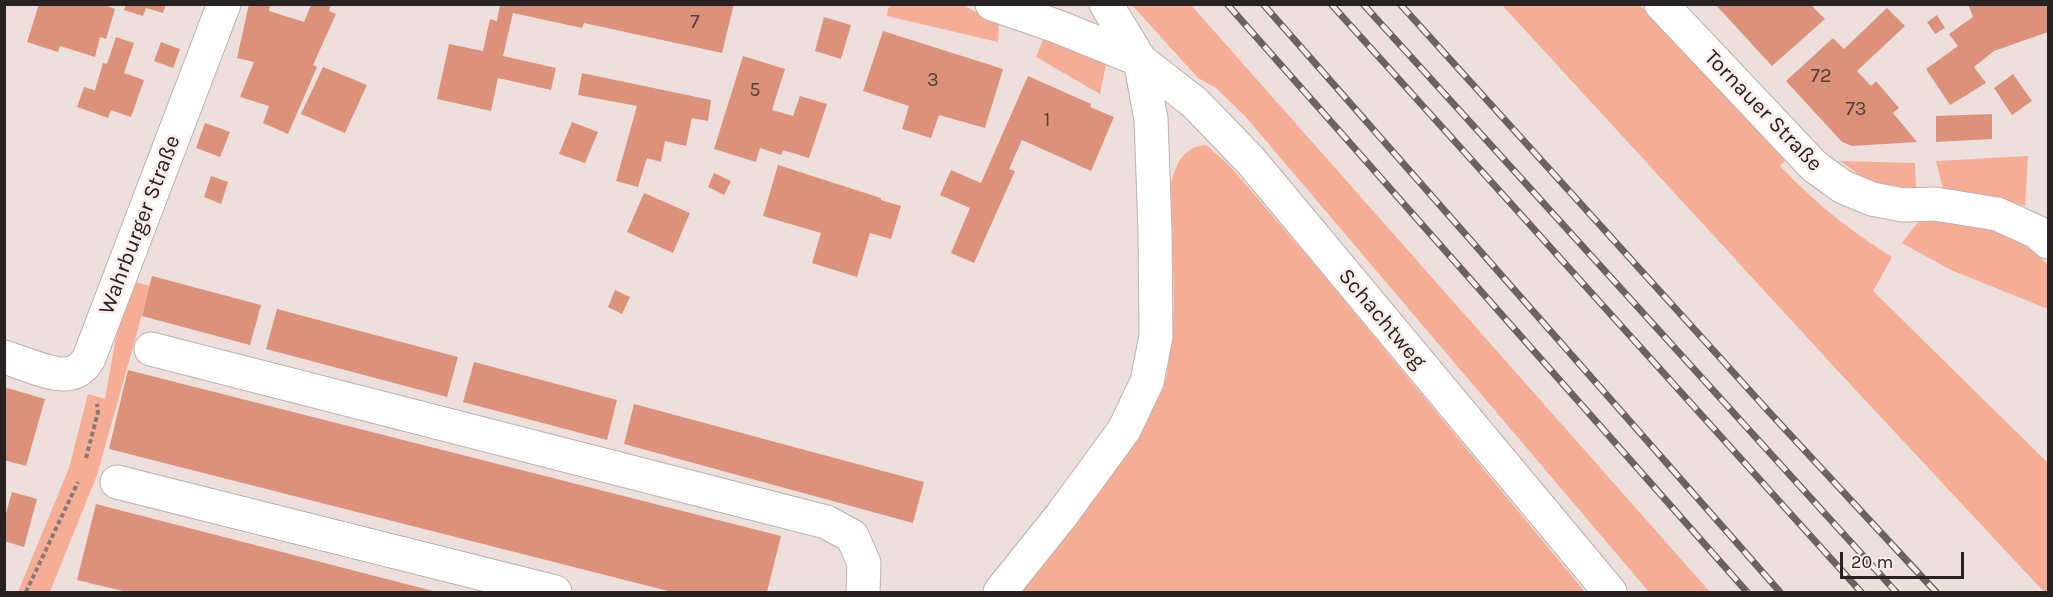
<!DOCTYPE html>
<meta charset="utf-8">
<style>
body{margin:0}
#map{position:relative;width:2053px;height:597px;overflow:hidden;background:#eddfdb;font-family:Karla,sans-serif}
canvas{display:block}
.frame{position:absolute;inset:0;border:6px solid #282322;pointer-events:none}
.scale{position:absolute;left:1840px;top:552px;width:124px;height:27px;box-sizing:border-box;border:3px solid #282322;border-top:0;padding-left:8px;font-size:18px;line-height:21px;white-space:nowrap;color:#282322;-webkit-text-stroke:4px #faece8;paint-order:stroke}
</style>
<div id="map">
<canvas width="2053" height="597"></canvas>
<div class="frame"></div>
<div class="scale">20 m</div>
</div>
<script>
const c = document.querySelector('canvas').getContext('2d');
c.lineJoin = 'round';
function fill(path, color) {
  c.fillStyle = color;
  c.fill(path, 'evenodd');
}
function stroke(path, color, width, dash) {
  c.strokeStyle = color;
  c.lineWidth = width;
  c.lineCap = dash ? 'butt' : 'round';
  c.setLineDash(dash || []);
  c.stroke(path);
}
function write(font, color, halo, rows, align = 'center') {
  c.font = font + ' Karla,sans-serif';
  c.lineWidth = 5;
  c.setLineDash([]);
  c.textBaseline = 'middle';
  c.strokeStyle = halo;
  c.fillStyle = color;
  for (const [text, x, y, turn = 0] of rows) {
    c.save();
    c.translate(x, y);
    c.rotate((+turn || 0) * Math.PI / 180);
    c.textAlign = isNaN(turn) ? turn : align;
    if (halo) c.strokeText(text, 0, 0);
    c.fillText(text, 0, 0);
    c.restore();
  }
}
fill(new Path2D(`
 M892,5h71l36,19 -1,18 -111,-26 1,-8z
 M1132,5h59l519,587h-61l-404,-476 -29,-28 -18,-10z
 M1502,5h138l146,155 -6,6c35,37 69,64 112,91l-19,34 175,172v129h-4l-207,-222z
 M1045,35l61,29 -6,30 -64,-37z
 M1206,145l23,20 90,105 266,322h-564l129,-178 17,-39 7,-69 -3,-122c4,-19 13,-38 35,-39z
 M2028,156l-3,50 -30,-9 -52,-8 -7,-28z
 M1840,161l75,2 1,25 -32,-3 -20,-7z
 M1939,221c41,4 80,13 109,44v44l-97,-39 -49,-27 16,-21z
 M134,282l16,4 -53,189 -47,117h-32l51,-124 19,-74 17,5 16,-90z`), '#f6ad95');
fill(new Path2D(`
 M39,4h64l12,5 -9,30 -6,-2 -5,20 -35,-11 -2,6 -31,-10z
 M126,4h40l-3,9 -17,-5 -3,8 -19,-6z
 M249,4h21l-1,7 35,11 7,-17h20l-2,6 7,3 -23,51 4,2 -29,67 -25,-11 6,-17 -29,-9 14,-35 -17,-4z
 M500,4h234l-12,49 -138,-30 -2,5 -69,-15 -10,43 53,12 -5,22 -53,-12 -7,33 -54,-12 12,-55 34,7 7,-32 7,2z
 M1715,4h95l15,15 -53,47z
 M1968,4h80v28l-54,19 -20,16 12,16 -36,22 -24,-36 32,-23 -9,-12 24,-17z
 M1887,8l18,18 -48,45 14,15 5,-5 23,27 -6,5 24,29 -65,4 -10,-4 -56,-61 47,-43 11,11z
 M1937,15l8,13 -10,6 -8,-12z
 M824,17l27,8 -10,34 -26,-8z
 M883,31l120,38 -18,59 -46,-13 -8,23 -29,-9 7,-23 -46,-15z
 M116,37l18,6 -10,30 20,7 -13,37 -20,-7 -3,8 -31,-11 7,-20 17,5 -6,-2 8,-27 4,1z
 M161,42l19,7 -7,19 -19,-7z
 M743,56l42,13 -13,41 21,6 7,-20 27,8 -18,54 -26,-8 -2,5 -21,-7 -4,14 -42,-13z
 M323,67l44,18 -22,48 -44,-19z
 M582,73l129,27 -3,21 -16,-3 -6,28 -21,-5 -4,21 -14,-4 -9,29 -22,-6 21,-75 -59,-11z
 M2013,74l19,27 -20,14 -18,-27z
 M1028,76l63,28 -1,3 24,10 -23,54 -69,-31 -13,29 6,2 -41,92 -23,-10 19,-45 -30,-13 11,-25 30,13z
 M1992,114v25l-56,3v-26z
 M572,122l26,10 -13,31 -26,-9z
 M205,123l25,9 -10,25 -24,-9z
 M778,165l103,33v2l20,6 -10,33 -21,-6 -13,44 -45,-14 9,-30 -58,-17z
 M714,173l17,8 -7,14 -16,-8z
 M211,176l17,6 -7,22 -17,-7z
 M644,193l46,20 -17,40 -46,-21z
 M152,276l109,29 -11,40 -108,-29z
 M615,290l15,7 -8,17 -14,-7z
 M277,309l181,48 -11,40 -181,-48z
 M474,362l143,38 -10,40 -144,-38z
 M128,370l653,166 -14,56h-95l-563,-143z
 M4,387l41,12 -19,67 -22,-6z
 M634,404l290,78 -11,41 -289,-79z
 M12,492l25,7 -13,48 -20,-6v-21z
 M96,504l341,88h-310l-50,-12z`), '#dc927a');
const minor = new Path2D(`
 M992,4l64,22 84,34 55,43 56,58 359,431
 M1661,4l153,162 29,21 29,12 31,6 32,-1 62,10 40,18 11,10
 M151,349l675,173 26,14 12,27 -1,29
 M4,357c17,5 52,21 67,16 9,-2 14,-8 18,-15l135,-354
 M117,482l438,110
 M1000,592l61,-76 63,-86 23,-48 9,-46 -1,-105 -4,-112 -11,-59 -34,-56`);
stroke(minor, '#bdb0ab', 35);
stroke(new Path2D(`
 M86,458l12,-46 -1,-8
 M26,592l52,-110`), '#837a77', 4, [4.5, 3]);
stroke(minor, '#fff', 33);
const rail = new Path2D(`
 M1227,4l520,588
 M1263,4l517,588
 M1331,4l530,588
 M1363,4l533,588
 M1400,4l370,409 166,179`);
stroke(rail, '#6b6361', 7);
stroke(rail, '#faece8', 4.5, [14]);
write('20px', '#553f38', null, [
 ["7",695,22],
 ["72",1821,76],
 ["3",933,80],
 ["5",755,90],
 ["73",1856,109],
 ["1",1047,120]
]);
write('22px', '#282322', '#faece8', [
 ["Tornauer Straße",1763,111,46],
 ["Wahrburger Straße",140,225,-69],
 ["Schachtweg",1382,319,50]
]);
</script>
